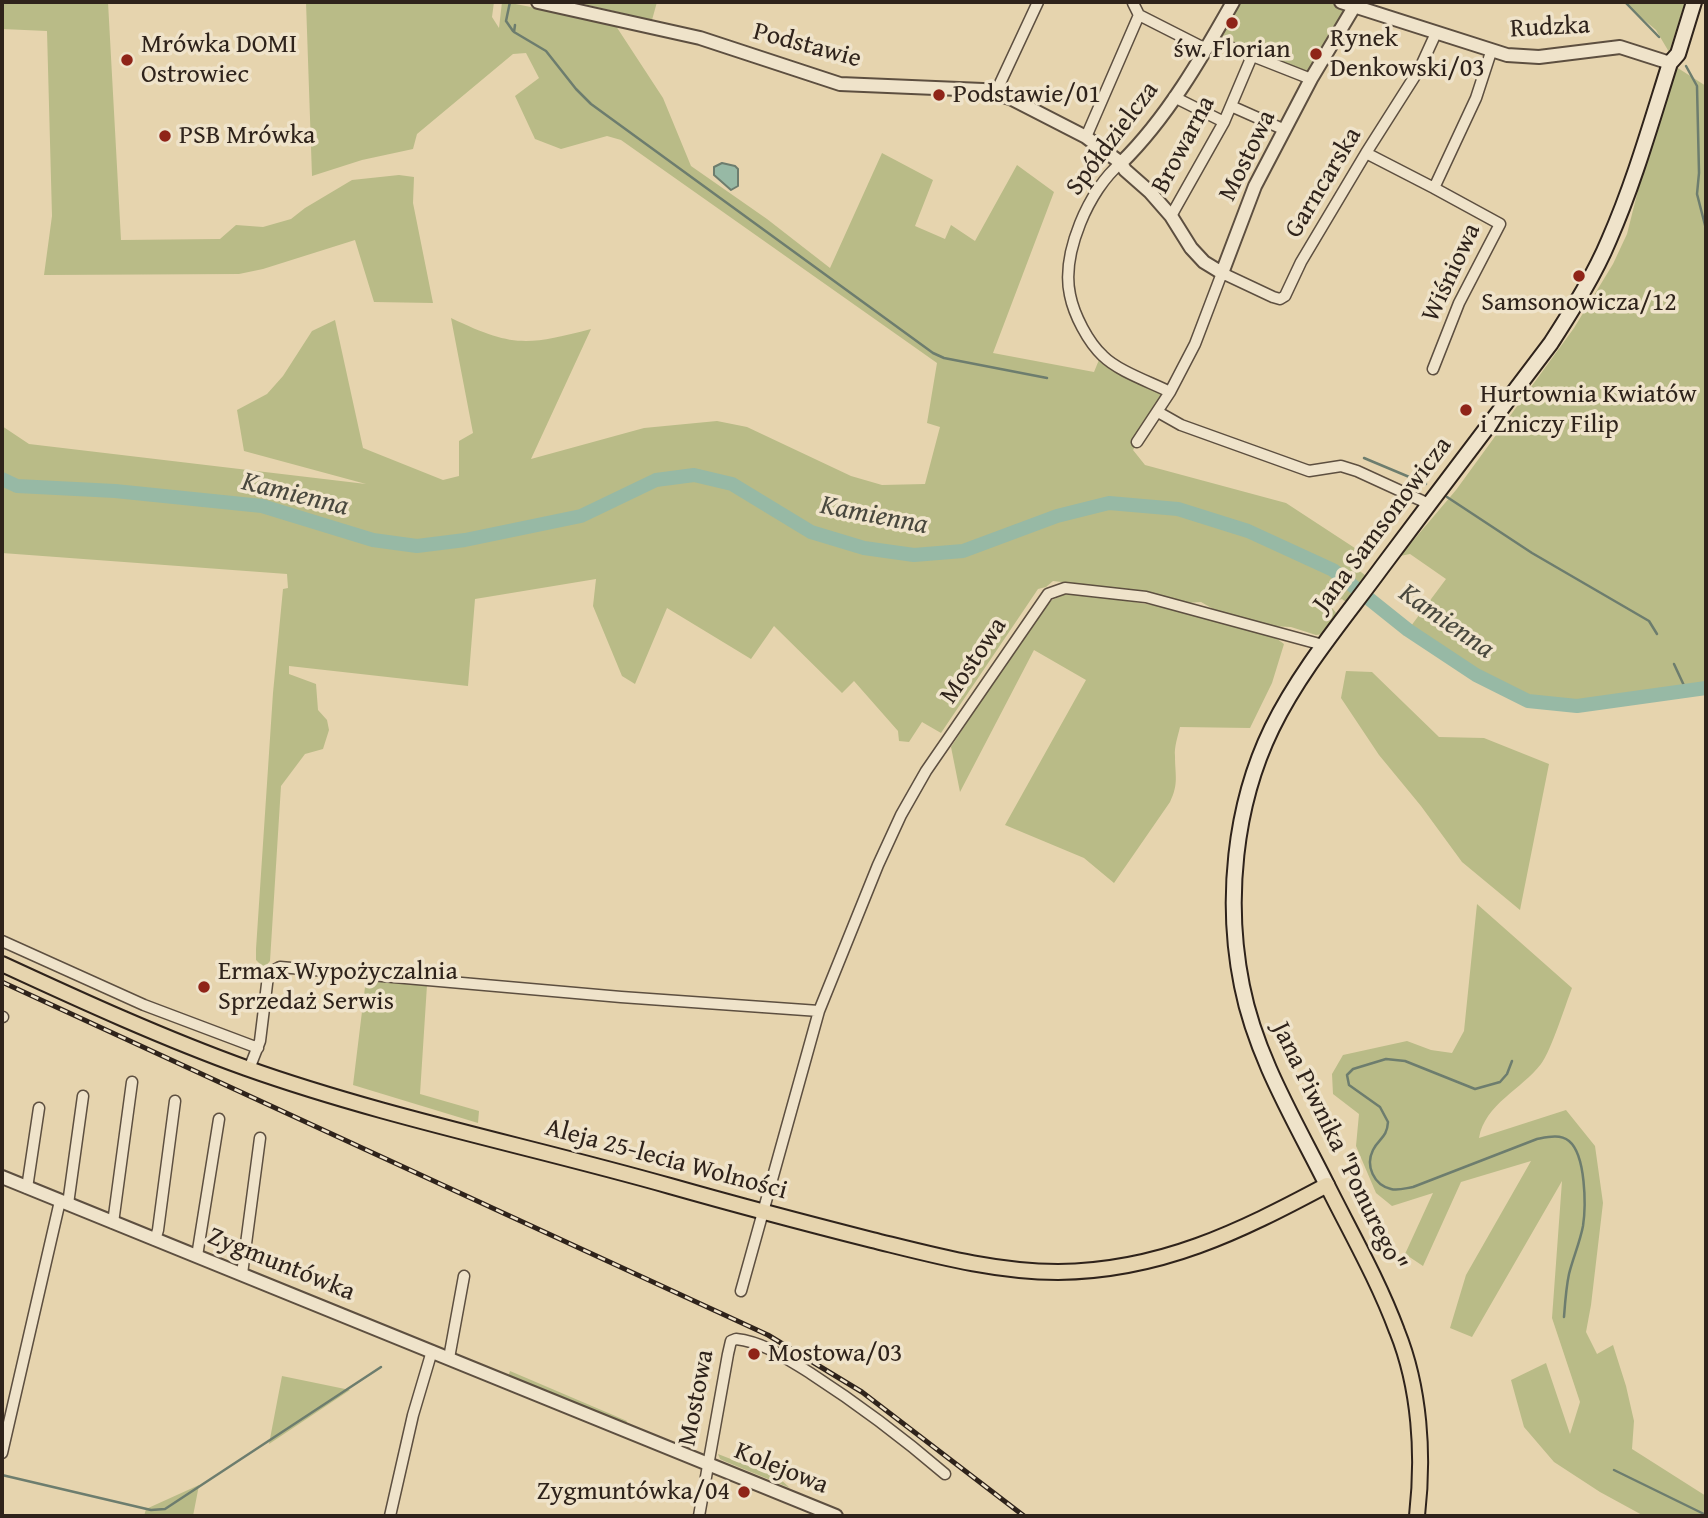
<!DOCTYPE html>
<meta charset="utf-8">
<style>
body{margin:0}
#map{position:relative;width:1708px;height:1518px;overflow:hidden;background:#e6d4ae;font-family:"Gentium Book Plus",serif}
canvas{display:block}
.frame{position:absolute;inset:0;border:4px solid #2f231b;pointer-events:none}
</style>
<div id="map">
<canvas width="1708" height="1518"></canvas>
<div class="frame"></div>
</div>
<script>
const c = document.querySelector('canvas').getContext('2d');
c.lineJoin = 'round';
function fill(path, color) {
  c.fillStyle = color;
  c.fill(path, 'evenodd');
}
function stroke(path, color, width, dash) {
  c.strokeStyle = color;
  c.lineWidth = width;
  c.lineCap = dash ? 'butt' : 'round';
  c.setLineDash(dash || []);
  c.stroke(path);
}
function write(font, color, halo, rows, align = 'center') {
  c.font = font + ' "Gentium Book Plus",serif';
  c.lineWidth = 7;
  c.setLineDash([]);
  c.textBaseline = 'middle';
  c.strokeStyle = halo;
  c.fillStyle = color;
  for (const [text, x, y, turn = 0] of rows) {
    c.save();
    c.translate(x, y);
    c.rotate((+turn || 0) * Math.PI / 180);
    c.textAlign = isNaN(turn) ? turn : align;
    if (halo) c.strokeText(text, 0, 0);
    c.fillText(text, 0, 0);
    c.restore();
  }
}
fill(new Path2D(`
 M2,2h106l13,238 99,-1 16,-14 27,2 28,-8 14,-11 47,-28 47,-5 15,2 -1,26 20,100 -59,-1 -19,-62 -92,29 -24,5 -195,1 8,-59 -5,-185 -45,-2z
 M306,2h188l-2,15 7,11 3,-26h3l109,21 49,75 28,68 76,53 63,49 52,-115 51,27 -18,46 30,13 6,-14 24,16 42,-76 37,27 -61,161 101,19 7,-17 69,37 -37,58 12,15 141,38 81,53 -10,13 9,7 -20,26 -4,-3 -14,4 9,11 -14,20 -7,1 -25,-8 -21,-1 -48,-12 -21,-12 -14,1 -49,-12 -85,-10 -7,6 -8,2 -97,144 -19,-11 -13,20 -10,-1 -1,-10 -44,-50 -12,12 -68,-67 -23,33 -84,-51 -32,76 -13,-8 -29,-70 3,-27 -121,20 -7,87 -179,-20v8l27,10 2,26 9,10 2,10 -6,19 -18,5 -24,32 -11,175 -6,7 -8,-8v-11l17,-256 10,-104 5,-1 -1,-14 -285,-21v-127l27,18 337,40 -122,-33 -7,-41 30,-16 16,-18 29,-45 23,-11 28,128 80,32 16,-4v-35l14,-8 -22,-115c61,29 75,28 140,11l-60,130 113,-31 73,-7 30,6 104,49 31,9 43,-1 15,-57 -13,-4 10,-60 -316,-223 -14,-4 -46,13 -26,-10 -20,-43 24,-18 -13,-25 -13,1 -96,80 -4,15 -51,11 -50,16z
 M575,2h82l-5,18z
 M1233,2h108l13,5 -43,72 -99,-39z
 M1623,2h62l-16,50 -13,-22z
 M1670,63l36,23v602l-129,18 -49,-5 -52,-26 -68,-45 38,-51 -36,-25 -10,2 56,-66 118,-162 39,-64 14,-30z
 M1070,592l89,14 117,32 8,6 -12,39 -22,45 -70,-1c-2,9 -6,20 -5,29 0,20 4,27 -5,46l-56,81 -30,-25 -79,-33 81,-145 -52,-30 -74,142 -9,-45 91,-139 10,-8z
 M1346,671l26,1 67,65 45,1 65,26 -29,146 -58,-48 -41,-56 -42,-51 -38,-57z
 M1477,904l95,84c-7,18 -21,63 -31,76 -19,25 -56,40 -62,74l87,-28 29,36 8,57 -12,102 -5,27 11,22 16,-9 13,41 8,35 -2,28 74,47v20h-62l-44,-24 -46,-30 -30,-35 -13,-47 35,-17 24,71 10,-32 -28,-84 10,-137 -90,156 -22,-9 16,-53 65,-114 -70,21 -38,84 -18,-12 28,-61 -41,13 -16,-13 -20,-47 3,-32 -26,-20 -1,-20 11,-19 64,-14 24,9 21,3 12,-22z
 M366,979l61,6 -7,109 59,17 -1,12 -125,-38z
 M510,1371l117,50 -2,4 -117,-48z
 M282,1376l68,14 -81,54z
 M718,1454l61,24 11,10 -66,-27 -4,-2z
 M199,1485l-6,31h-49l2,-7z`), '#b9bb87');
const water = new Path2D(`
 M722,163l13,3 3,3v17l-7,4 -17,-15v-8z`);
fill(water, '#97b9a5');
stroke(water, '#6d7d6e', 2);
stroke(new Path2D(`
 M510,2l-4,19 7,10
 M1625,2l34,35
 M515,25l-1,7 32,19 30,38 15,15 342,249 11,5 103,20
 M1686,66l11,20 2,87 -2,21 9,35
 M1364,458l62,26
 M1447,497l85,56 117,68 8,13
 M1674,664l13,28
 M1512,1061l-5,13 -7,8 -25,7 -70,-28 -19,-2 -33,10 -6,6 2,10 31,22 8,15c-1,16 -9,16 -15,28 -8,16 1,35 18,39 7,2 15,-1 22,-2l124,-48c11,-2 23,-5 32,2 17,14 17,65 14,85 -3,16 -10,32 -14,48 -3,14 -4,29 -5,43
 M1614,1470l92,45
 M2,1475l149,35 14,-1 216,-142`), '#6d7d6e', 2.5);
stroke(new Path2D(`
 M2,479l15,7 98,5 147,15 111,34 44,6 48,-6 116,-24 75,-36 38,-5 38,9 79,48 53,16 50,7 49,-4 94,-35 52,-13 69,6 70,22 85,39 75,60 68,45 52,26 49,5 129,-18`), '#97b9a5', 14);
const minor = new Path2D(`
 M1139,15l65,33
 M1212,40l99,39
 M996,92l42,-90
 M1174,97l50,25
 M1231,106l54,24
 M1086,137l53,-122 -6,-12
 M1366,153l68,35
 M1121,163c-32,26 -60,91 -51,132 4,20 18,47 33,61 15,15 47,26 67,36
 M1171,216l53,-94 28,-66
 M1433,369l26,-66 41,-79 -66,-36 42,-90 15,-46
 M1158,412l23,13 128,46 32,-5 16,5 72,33
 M1137,442l33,-50 25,-48 27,-71 51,24 7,2 5,-3 16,-34 65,-109 54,-85 16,-35
 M2,941l142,64 114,43
 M2,1017h1
 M249,1069l11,-28 8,-65 3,-4 9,-5 341,30 198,14
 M27,1188l12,-80
 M68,1204l15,-108
 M113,1223l19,-141
 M155,1240l3,-10 17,-129
 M197,1256l22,-137
 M242,1274l18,-136
 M741,1291l78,-280 59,-146 23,-50 25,-44 122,-177 17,-6 81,9 177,48
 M449,1358l15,-82
 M2,1453l58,-252
 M390,1516l23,-101 19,-64
 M699,1516l29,-162 3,-13 5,-2c28,3 51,20 74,34 48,31 92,64 135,101`);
const tertiary = new Path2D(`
 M538,2l162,36 140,46 143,6 27,8 76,39 35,26 4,7 25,22 21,24 20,32 13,14 18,11 33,-87 56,-107 43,-72
 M1341,2l166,53 32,2 81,-10 50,16
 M1121,163c46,-45 81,-106 112,-161
 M2,1177l834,339`);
const secondary = new Path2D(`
 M1327,1185c-32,-64 -71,-128 -85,-199 -17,-84 -8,-180 30,-258 29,-59 72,-109 110,-161 56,-75 113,-150 169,-224 21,-33 43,-67 58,-103 25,-57 42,-117 61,-177l8,-9 16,-52`);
const primary = new Path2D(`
 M2,964c80,37 161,74 244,104 138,49 283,78 424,118 67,19 135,37 202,54 61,15 122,32 186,32 102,-1 181,-40 269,-87 24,48 51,95 70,146 23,57 27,124 20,185`);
stroke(minor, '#5d4f40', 13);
stroke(tertiary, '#5d4f40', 16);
stroke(secondary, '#2f231b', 18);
stroke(primary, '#2f231b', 18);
stroke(minor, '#efe3ca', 10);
stroke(tertiary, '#efe3ca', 12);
stroke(secondary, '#efe3ca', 14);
stroke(primary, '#e6d4ae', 14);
const rail = new Path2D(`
 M2,982l766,353 94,57 162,124`);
stroke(rail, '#2f231b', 5);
stroke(rail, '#efe3ca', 2.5, [8]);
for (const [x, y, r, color] of [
 [1232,23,7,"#8f2418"],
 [1316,54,7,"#8f2418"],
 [127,60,7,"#8f2418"],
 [939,95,7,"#8f2418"],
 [165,136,7,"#8f2418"],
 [1579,276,7,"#8f2418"],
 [1466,410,7,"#8f2418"],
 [204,987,7,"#8f2418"],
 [754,1354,7,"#8f2418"],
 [744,1492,7,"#8f2418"]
]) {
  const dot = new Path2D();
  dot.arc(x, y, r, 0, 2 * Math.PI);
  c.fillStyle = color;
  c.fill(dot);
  stroke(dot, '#efe3ca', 2.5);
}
write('26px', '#2f231b', '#efe3ca', [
 ["Rudzka",1550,28,-3],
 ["Podstawie",807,46,15],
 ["Spółdzielcza",1113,139,-53],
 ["Browarna",1184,145,-62],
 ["Mostowa",1248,156,-64],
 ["Garncarska",1324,183,-59],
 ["Wiśniowa",1452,273,-65],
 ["Jana Samsonowicza",1383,525,-53],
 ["Mostowa",974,661,-56],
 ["Jana Piwnika \"Ponurego\"",1338,1147,64],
 ["Aleja 25-lecia Wolności",666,1160,15],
 ["Zygmuntówka",281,1265,22],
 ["Mostowa",697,1398,-79],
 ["Kolejowa",781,1469,22]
]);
write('26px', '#2f231b', '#efe3ca', [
 ["Rynek",1330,39],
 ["Denkowski/03",1330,69],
 ["Mrówka DOMI",141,45],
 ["Ostrowiec",141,75],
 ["św. Florian",1232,50,"center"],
 ["Podstawie/01",953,95],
 ["PSB Mrówka",179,136],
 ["Samsonowicza/12",1579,303,"center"],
 ["Hurtownia Kwiatów",1480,395],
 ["i Zniczy Filip",1480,425],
 ["Ermax Wypożyczalnia",218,972],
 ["Sprzedaż Serwis",218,1002],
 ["Mostowa/03",768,1354],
 ["Zygmuntówka/04",730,1492,"right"]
], 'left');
write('italic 28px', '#49483e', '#efe3ca', [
 ["Kamienna",295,495,14],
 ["Kamienna",874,516,11],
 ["Kamienna",1446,622,35]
]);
</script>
